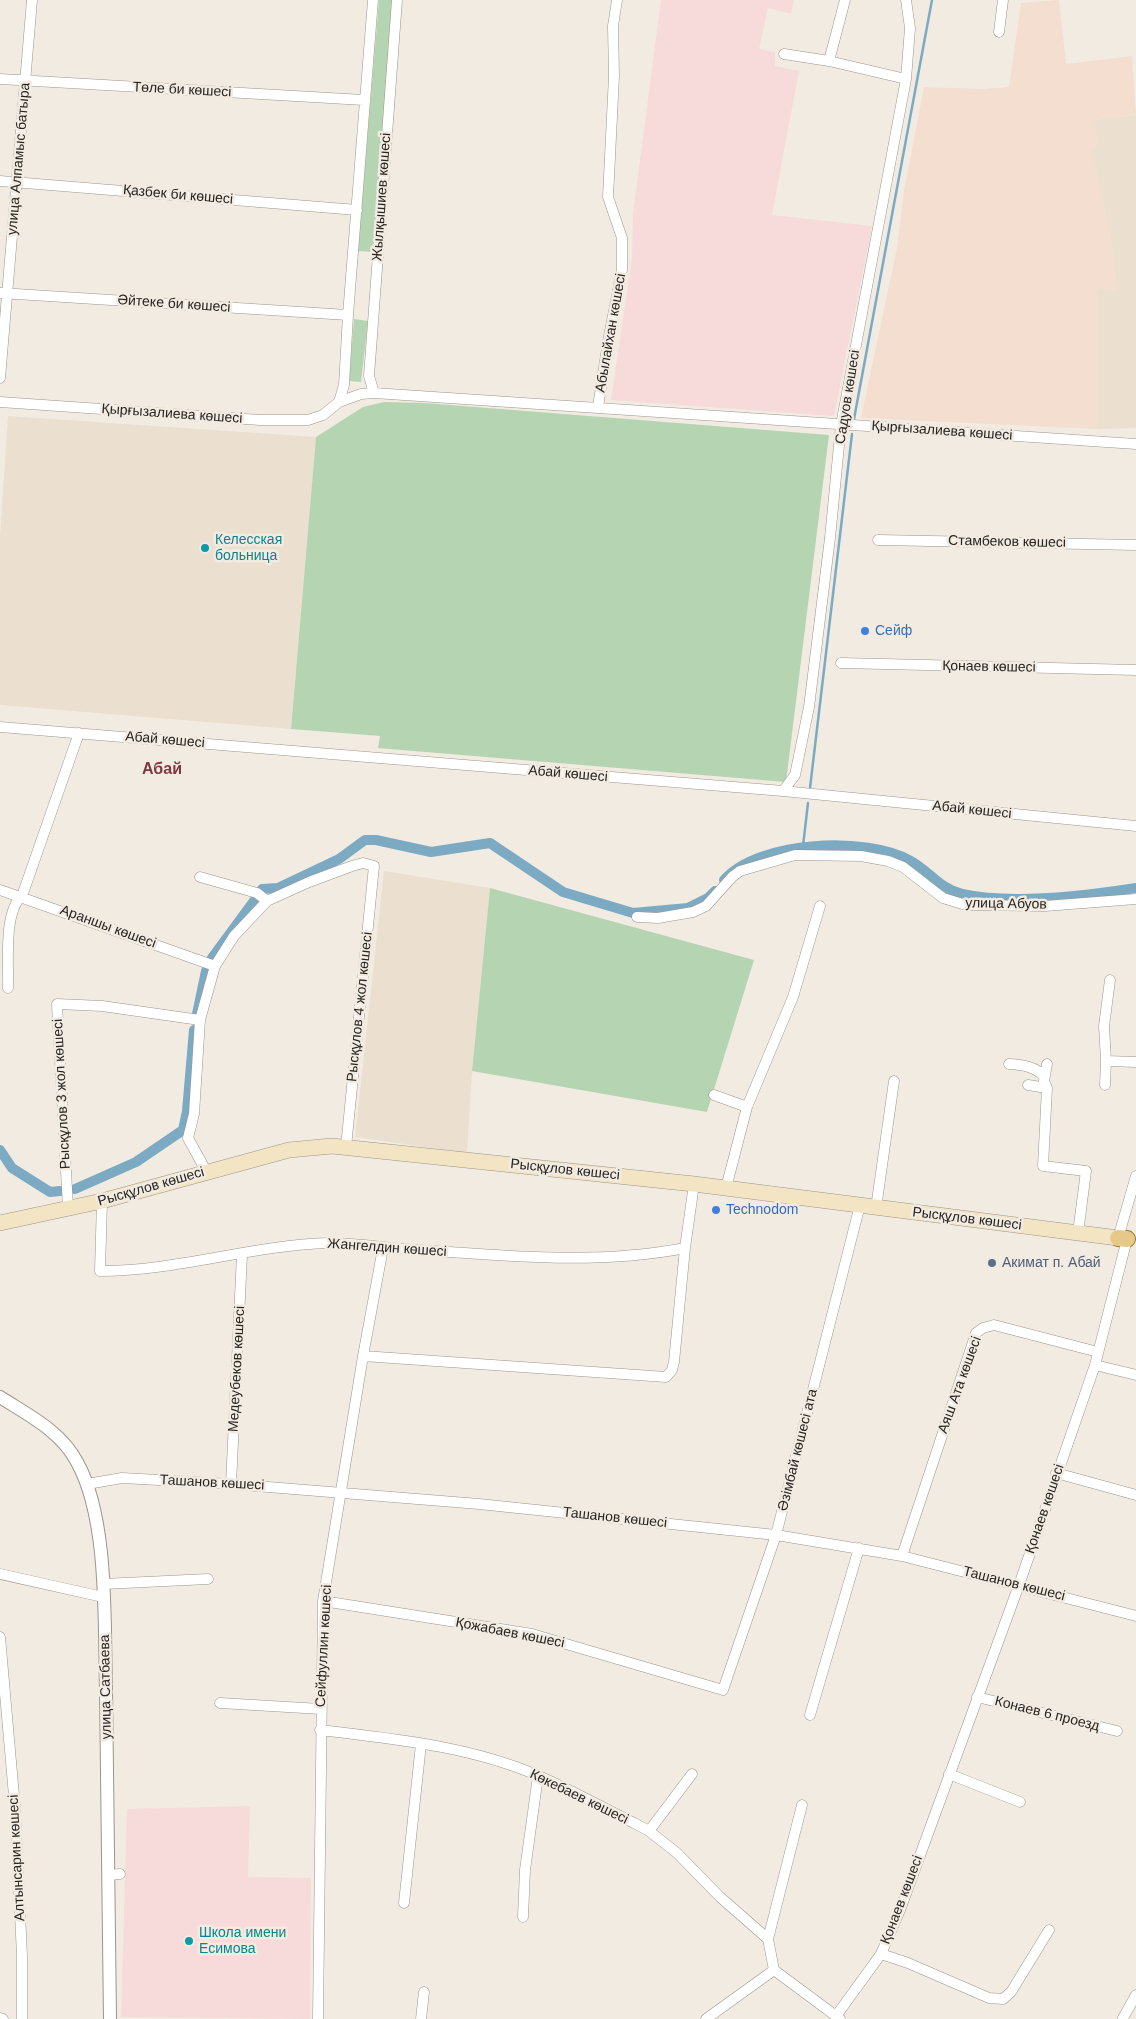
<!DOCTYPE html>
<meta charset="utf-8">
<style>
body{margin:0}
canvas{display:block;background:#f2ebe2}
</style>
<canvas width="1136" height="2019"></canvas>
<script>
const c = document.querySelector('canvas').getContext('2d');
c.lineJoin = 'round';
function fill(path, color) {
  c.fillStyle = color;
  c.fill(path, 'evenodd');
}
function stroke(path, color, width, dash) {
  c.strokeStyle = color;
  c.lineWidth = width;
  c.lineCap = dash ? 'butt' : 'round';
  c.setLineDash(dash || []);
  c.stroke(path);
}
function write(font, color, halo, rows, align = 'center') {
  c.font = font + ' Arial,sans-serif';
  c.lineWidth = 5;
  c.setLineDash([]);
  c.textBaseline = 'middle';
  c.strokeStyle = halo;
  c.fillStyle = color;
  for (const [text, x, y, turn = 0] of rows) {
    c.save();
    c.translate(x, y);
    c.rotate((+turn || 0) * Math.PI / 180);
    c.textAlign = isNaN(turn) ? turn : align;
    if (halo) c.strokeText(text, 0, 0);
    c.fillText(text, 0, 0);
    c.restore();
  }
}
fill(new Path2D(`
 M1136,115v313l-39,1v-139l20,-1 -6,-50 -20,-91 7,-4 -6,-24z
 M8,416l308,21 -25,292 -291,-24v-169z
 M384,871l106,17 -18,183 -5,82 -112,-16z`), '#ebe0d0');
fill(new Path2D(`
 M1059,0l7,64 66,-8 4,59 -44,5 6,24 -7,4 20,91 6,50 -20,1v139l-236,-11 36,-170 7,-57 20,-104 61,2 24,-2 12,-84z`), '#f3ded0');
fill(new Path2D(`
 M661,0h133l-3,14 -23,-6 -9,41 16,3v14l24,5 -27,144 100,11 -38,190 -223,-16 21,-141 1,-45z
 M250,1806l-2,71 63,1 -1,141 -189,-2 6,-208z`), '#f6dbda');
fill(new Path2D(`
 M379,0h14l-20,252 -15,-1z
 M354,319l14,2 -7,61 -12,-1z
 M384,402l41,1 404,32 -43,347 -408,-34 2,-12 -89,-7 25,-292 47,-30z
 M490,888l264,72 -47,152 -235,-41z`), '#b5d5b2');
stroke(new Path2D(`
 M854,419l78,-419
 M810,788l42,-354
 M803,846l5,-43`), '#7baac2', 2.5);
stroke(new Path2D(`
 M724,880c35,-40 143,-44 187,-19 18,10 29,28 51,33 50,11 123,2 174,-6
 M262,889l16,-1 61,-29 26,-19h11l55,12 59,-9 73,49 70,21 55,-5 20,-10 7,-7
 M212,958l42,-57
 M197,1014l9,-43
 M0,1150l12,18 38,24 10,-1
 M75,1189l61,-27 47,-32 4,-19 7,-81`), '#7baac2', 10);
const minor = new Path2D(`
 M999,32l4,-32
 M784,54l45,7 77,18
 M829,61l16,-61
 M0,79l364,21
 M0,181l357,29
 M0,293l348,22
 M0,378l32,-378
 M374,393l-5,-17 28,-376
 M0,402l260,18h48l15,-5 16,-13 22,-8 13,-1 762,51
 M339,402l5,-17 4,-70 25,-315
 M598,407l10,-66 14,-71v-32l-14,-41 6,-121 -1,-50 4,-26
 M878,540l258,5
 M841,663l295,7
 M0,727l783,64 353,35
 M783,791l12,-16 14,-68 21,-169 11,-113 65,-346 4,-51 -4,-28
 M200,877l57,16 10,8
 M0,890l215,76
 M637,917l21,1 35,-6 13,-6 26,-29 8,-6 55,-16 66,1 27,5 15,6 40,31 23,7 79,1 91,-7
 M8,988c1,-24 -5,-76 14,-92l57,-163
 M1106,1061l30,1
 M1009,1064c12,1 27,2 35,13
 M1047,1064l-3,17 3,7 -4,78 43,5 -8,62
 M1028,1085l19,3
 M1105,1085l1,-24 -2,-35 6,-46
 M714,1095l33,12
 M206,1171l-18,-33 6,-24 6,-94 15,-54 19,-30 33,-35 42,-19 43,-16 11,-3 11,3 -28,281
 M726,1188l21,-81 46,-110 27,-91
 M102,1201l-2,70c78,0 152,-26 229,-28 25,0 51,4 76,6 93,6 188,17 280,-1
 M68,1208l-11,-204 45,2 98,14
 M876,1208l18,-127
 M1118,1238l18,-62
 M363,1356l303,21 6,-7 2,-8 11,-114 9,-64
 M1095,1365l41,10
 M1056,1473l80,22
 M87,1484l35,-6 109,6 248,20 297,31 126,21 234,60
 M231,1484l11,-229
 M902,1556l74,-223 7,-5 11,-3 104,27
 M0,1574l103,23
 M103,1584l105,-5
 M323,1601l209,33 191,56 53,-155 84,-330
 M0,1637l15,170 7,149v63
 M977,1697l140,34
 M220,1703l101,6
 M810,1715l49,-167
 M320,1730c74,9 150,16 219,46 32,14 63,31 95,47l15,8 28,22 43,44 48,42 6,31
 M949,1774l71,28
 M649,1831l43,-57
 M109,1875l11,-1
 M404,1903l17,-159
 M523,1917l2,-47 13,-94
 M768,1939l34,-134
 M881,1954l27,9 81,35 14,1 8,-7 38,-62
 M774,1970l66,49
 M836,2016l45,-62 19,-44 119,-325 76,-220 32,-126
 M0,2018l3,1
 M1123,2018l13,-23
 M318,2019l5,-418 40,-245 20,-108
 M421,2019l3,-27
 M706,2019l68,-49`);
const tertiary = new Path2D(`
 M0,1397c28,18 61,34 77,65 32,57 27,162 29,227 2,110 3,220 4,330`);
const secondary = new Path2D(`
 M0,1223l102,-22 187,-51 43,-4 362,38 424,54`);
const primary = new Path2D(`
 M1118,1238l9,1`);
stroke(minor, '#9b958c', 11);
stroke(tertiary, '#9b958c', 14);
stroke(secondary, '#9b958c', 16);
stroke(primary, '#997832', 18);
stroke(minor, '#fff', 10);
stroke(tertiary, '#fff', 12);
stroke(secondary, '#f3e4c4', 15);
stroke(primary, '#e6c989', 16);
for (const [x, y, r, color] of [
 [205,548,5,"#0f9aa8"],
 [865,631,5,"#3f7fe0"],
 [716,1210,5,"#3f7fe0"],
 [992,1263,5,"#5c6f8a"],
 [189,1941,5,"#0f9aa8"]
]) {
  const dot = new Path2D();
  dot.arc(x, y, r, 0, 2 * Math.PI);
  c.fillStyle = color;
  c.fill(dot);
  stroke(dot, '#f2ebe2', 2);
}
write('14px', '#272421', '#f2ebe2', [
 ["Төле би көшесі",182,90,3],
 ["улица Алпамыс батыра",19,159,-85],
 ["Қазбек би көшесі",178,195,5],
 ["Жылқышиев көшесі",382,197,-86],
 ["Әйтеке би көшесі",174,304,4],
 ["Абылайхан көшесі",611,333,-80],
 ["Садуов көшесі",848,397,-81],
 ["Қырғызалиева көшесі",172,414,4],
 ["Қырғызалиева көшесі",942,431,4],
 ["Стамбеков көшесі",1007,542,1],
 ["Қонаев көшесі",989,667,1],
 ["Абай көшесі",165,740,5],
 ["Абай көшесі",568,774,5],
 ["Абай көшесі",972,810,6],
 ["улица Абуов",1006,904,1],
 ["Араншы көшесі",108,927,20],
 ["Рысқұлов 4 жол көшесі",360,1007,-84],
 ["Рысқұлов 3 жол көшесі",62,1094,-93],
 ["Рысқұлов көшесі",565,1170,6],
 ["Рысқұлов көшесі",151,1187,-16],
 ["Рысқұлов көшесі",967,1219,7],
 ["Жангелдин көшесі",387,1248,4],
 ["Медеубеков көшесі",237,1369,-87],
 ["Аяш Ата көшесі",960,1385,-70],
 ["Әзімбай көшесі ата",798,1450,-76],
 ["Ташанов көшесі",212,1483,3],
 ["Қонаев көшесі",1045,1509,-71],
 ["Ташанов көшесі",615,1518,6],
 ["Ташанов көшесі",1014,1584,14],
 ["Қожабаев көшесі",510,1633,11],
 ["Сейфуллин көшесі",324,1646,-87],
 ["улица Сатбаева",106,1687,-91],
 ["Конаев 6 проезд",1047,1714,14],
 ["Көкебаев көшесі",579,1797,26],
 ["Алтынсарин көшесі",17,1858,-93],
 ["Қонаев көшесі",902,1900,-69]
]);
write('14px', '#0d838f', '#f2ebe2', [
 ["Келесская",215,540],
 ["больница",215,556],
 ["Школа имени",199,1933],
 ["Есимова",199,1949]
], 'left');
write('14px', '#366cbe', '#f2ebe2', [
 ["Сейф",875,631],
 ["Technodom",726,1210]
], 'left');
write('14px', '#4e5e75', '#f2ebe2', [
 ["Акимат п. Абай",1002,1263]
], 'left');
write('bold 16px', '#7f3742', '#f2ebe2', [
 ["Абай",162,770]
]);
</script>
